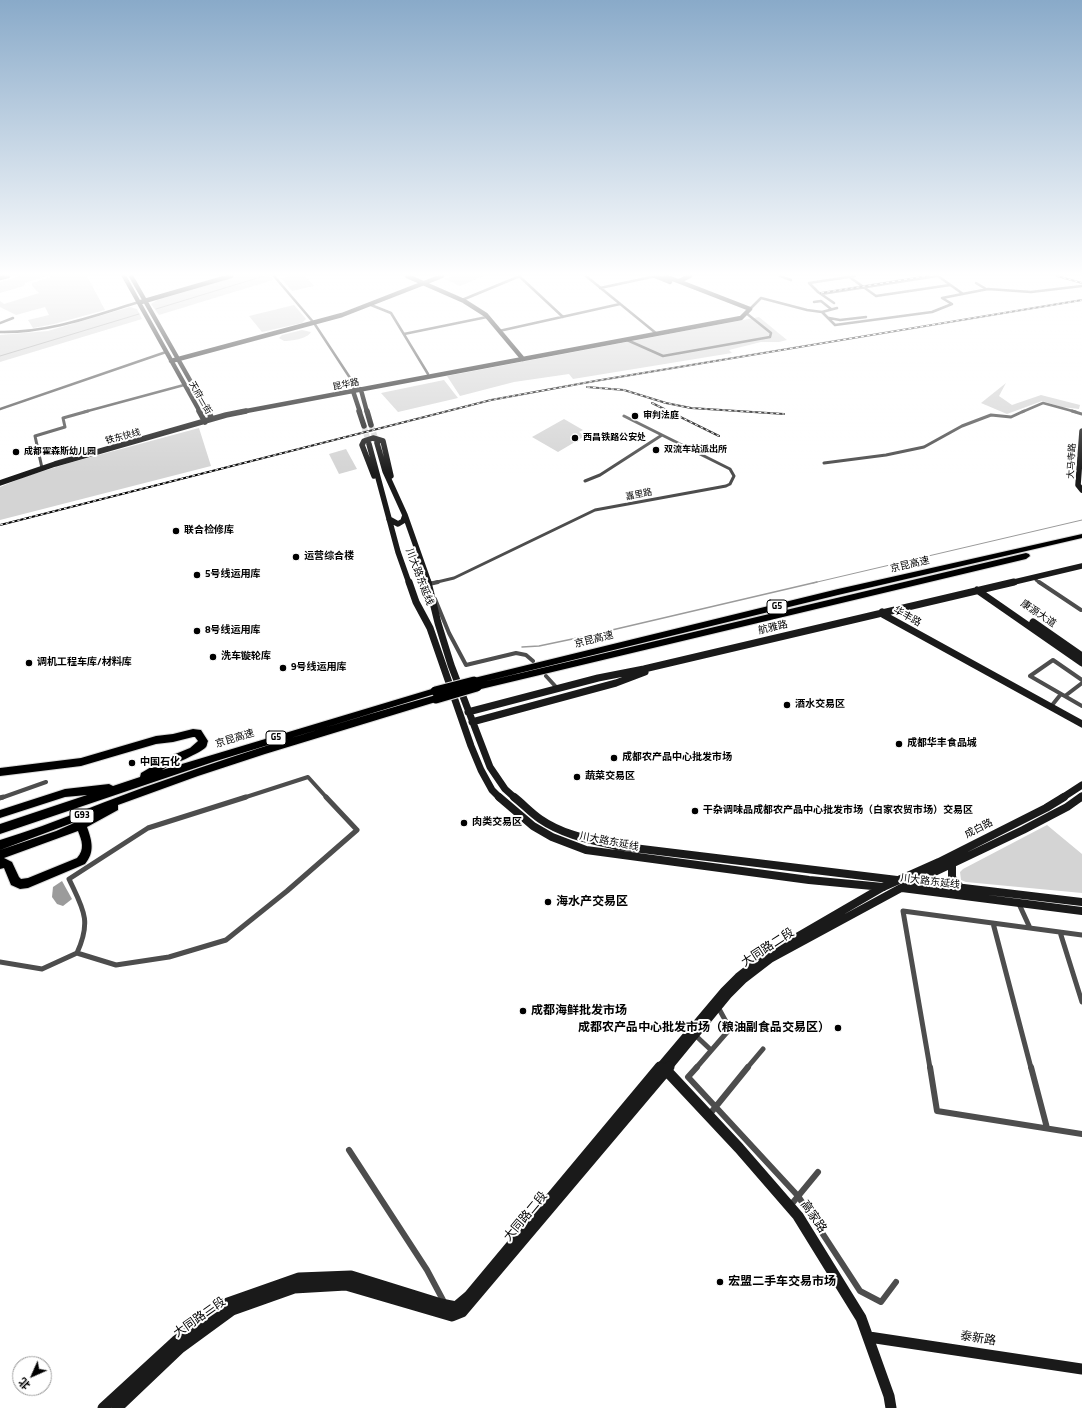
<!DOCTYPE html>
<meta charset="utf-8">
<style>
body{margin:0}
#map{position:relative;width:1082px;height:1408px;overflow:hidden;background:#fff;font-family:"Titillium Web","Noto Sans SC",sans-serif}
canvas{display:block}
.north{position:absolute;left:12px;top:1356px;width:40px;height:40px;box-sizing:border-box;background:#fff;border:1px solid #999;border-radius:50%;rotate:225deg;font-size:11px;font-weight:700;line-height:16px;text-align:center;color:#000}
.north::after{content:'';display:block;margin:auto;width:14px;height:18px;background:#000;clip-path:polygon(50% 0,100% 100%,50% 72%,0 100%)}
</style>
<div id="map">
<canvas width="1082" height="1408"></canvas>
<div class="north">北</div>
</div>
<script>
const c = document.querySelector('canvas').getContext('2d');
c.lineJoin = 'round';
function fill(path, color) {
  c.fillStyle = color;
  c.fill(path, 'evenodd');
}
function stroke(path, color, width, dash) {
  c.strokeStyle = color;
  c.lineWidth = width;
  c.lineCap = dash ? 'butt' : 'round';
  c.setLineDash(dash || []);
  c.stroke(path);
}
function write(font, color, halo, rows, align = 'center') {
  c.font = font + ' "Titillium Web","Noto Sans SC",sans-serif';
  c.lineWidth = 4;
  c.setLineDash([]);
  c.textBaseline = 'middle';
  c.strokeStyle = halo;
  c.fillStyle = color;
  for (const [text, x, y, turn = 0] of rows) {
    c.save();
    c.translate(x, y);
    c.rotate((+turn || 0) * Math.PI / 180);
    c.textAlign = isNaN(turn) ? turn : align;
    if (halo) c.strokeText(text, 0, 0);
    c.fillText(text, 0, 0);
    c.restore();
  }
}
fill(new Path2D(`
 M20,276h26l-21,7 -1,3 -24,7v-11z
 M53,276h34l18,34 -51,14 -21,4 -5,-8 21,-5 -4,-8 -29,8 -16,-8v-6l4,3 35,-11 -7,-7v-3z
 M239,276h31l3,4 -114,35 -8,-11 6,-4z
 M289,276h16l9,10 -22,5 -11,-13z
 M452,276h32l-24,10 -15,-7z
 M294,305l12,14 -4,4 -40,9 -13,-16z
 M130,307l7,2 5,10 -142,43v-27l48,-4z
 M759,317l28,23 -8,2h-18l-32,8 3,3 -159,26 -4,-5 -55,8 -54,14 -13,-20z
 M302,330l9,2c-4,7 -20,9 -27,9l-5,-3 3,-3z
 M444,380l14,18 -60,14 -17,-19z
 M1006,383l-7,13 13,9 29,-10 39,10 -1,4 -17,-2 -20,-6 -35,13 -26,-11z
 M564,419l19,11 -4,2 6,4 -27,16 -26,-15z
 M199,428l12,38 -211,54v-33l24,-10 45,-14z
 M346,449l11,20 -18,5 -10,-20z
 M1047,825l35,29v39l-116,-11 -5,-2 -1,-8 3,-3z`), '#d4d4d4');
fill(new Path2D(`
 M62,881l10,18 -9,7 -6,-2 -5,-7 1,-10z`), '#9b9b9b');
stroke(new Path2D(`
 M156,309l108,-33
 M0,356l139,-42
 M813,583l269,-63`), '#9b9b9b', 1);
stroke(new Path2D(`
 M522,647l17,-1 43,-9 235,-55`), '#9b9b9b', 1.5);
stroke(new Path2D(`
 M371,425l6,18
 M364,426l5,18`), '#d9d9d9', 5.5, [5.5, 2.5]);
const highway = new Path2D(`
 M0,276h4l-4,2z
 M1082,534v4l-244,57 -355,87 543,-129 3,1 1,2 -4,3 -549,131 -4,-3 3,-3 -5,-1 -1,-2 4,-3 364,-89z
 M435,688l3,1 1,2 -1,2 -222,68 -216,73v-10l87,-29 -22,2 -65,21v-8l65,-21 44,-5 4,2 27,-9 1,-4 27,-16 22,-9 8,-7 -3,-4h-2l-20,5 -17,2 -75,22 -81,10v-8l81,-10 75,-22 17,-2 20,-5 8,1 7,11c-1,2 -1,5 -2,6 -5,6 -35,18 -44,23z
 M436,695l3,2 1,2 -1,2 -174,53 -67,22 -80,29v5l-31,17c5,14 8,25 -2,37l-57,24 -8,1 -9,-4 -7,-17 -4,1v-19l56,-19 27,-12 -83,31v-10c56,-17 109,-41 165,-60 89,-32 180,-59 271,-85zM78,831c4,10 7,18 -1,27l-49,20 -7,1 -2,-2 -7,-15 -8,-4z`);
stroke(highway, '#dbdbdb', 2);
stroke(new Path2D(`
 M274,276l40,47 42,64
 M519,276l44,41
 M586,276l71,58
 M780,276l11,4
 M848,276l28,20 74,-11
 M938,276l25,18
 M976,283l10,6
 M600,288l56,-12
 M821,294l116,-18
 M462,300l58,-24
 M814,302l7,-1 10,8
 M834,303l-16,-11 -9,-9 46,-7
 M371,305l20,8 37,61
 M750,309l11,-11 46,12 15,2 13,13 97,-13 20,-8 -10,-6 46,-9 43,3 51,-6
 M822,312l15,-4
 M829,318l11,2 26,-3
 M0,323l13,-5
 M499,331l121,-27
 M0,332c49,1 93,-16 139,-30
 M404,334l83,-17
 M627,340l36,16 107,-19 1,-4 -25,-20
 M0,409l166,-57
 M84,412l100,-27
 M1022,412l21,-9 33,9`), '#4d4d4d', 2.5);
stroke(new Path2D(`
 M1072,411l10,3
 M824,463l62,-8 38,-8 38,-21 29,-11 20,2 13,-6
 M42,468l-7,-32 30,-9 -2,-9 25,-7
 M585,481l15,-6 62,-40
 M1036,580l4,3
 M433,583l21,-5 141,-68 131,-24 4,-2 4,-8 -4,-7 -106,-53`), '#4d4d4d', 3);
stroke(new Path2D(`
 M1039,582l42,28
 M430,585l-1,-1 9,-2
 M435,599l14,34 17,32 50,-12 10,2 7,6
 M546,676l11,12
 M1082,680l-29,-20 -23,16 52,30
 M1065,696l17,-13
 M1053,704l8,-10
 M1,798l45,-16
 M243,798l65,-21 19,21`), '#4d4d4d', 4);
stroke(new Path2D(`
 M0,798l3,-1
 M1019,904l11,24
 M993,923l38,145
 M1060,932l22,70
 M77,953l39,12 53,-8 57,-17 61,-49 70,-61 -31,-33
 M77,953c15,-33 6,-44 -8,-74l79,-51 98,-31
 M0,962l42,7 35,-16
 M718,1007l12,22
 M695,1035l16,15
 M696,1068l39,-45
 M747,1068l16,-19
 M930,1068l-27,-157 179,24`), '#4d4d4d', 5);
stroke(new Path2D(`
 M697,1067l-9,10 110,119 62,95 21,11 15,-20
 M930,1067l7,44 145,23
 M1031,1067l16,61
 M709,1115l39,-48
 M349,1150l78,120 17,32
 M790,1206l28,-34`), '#4d4d4d', 6);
stroke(new Path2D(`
 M124,276l76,136
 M131,276l77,136
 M407,276l57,25 22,14 37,44
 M655,276l15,6
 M0,278l8,-2
 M679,281l11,-5
 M141,302l90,-26
 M171,361l171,-46 100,-39
 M241,412l500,-94 9,-9 -85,-33
 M360,412l-7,-21 3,-4 5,3 6,22`), '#1a1a1a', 4.5);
stroke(new Path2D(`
 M199,411l6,11
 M208,411l4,8
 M359,411l5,15
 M367,411l4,14
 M1082,431l-4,54 4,5
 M377,443l8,28 20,44 24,68
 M369,444l29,108 11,31
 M374,476l-12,-31 2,-4 9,-3 10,3 8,35
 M0,483l55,-19 171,-49 20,-4
 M389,519l9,5 5,-3 2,-6
 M1010,583l72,-17`), '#1a1a1a', 5.5);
stroke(new Path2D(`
 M409,582l7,20 14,26 41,118 10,24 11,20 8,8
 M428,582l10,41 13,42 39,102 15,22 10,9
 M977,590l105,73
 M882,612l2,3 198,109
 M1033,622l49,34
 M468,712l130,-34 46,-9 370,-87
 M472,722l144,-39 29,-11
 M1062,798l20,-13
 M1080,798l2,-2`), '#1a1a1a', 7);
stroke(new Path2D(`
 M499,797l34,29 19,11 34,13 223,30 74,7
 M514,797c9,7 17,16 26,22 23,16 51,21 77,27l280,34
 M952,865v13l8,9
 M913,882l169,20
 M902,888l180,23
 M659,1068l65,-77 14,-14 28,-22 117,-68 56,-25 107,-54 18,-11
 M668,1068l60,-73 16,-16 26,-20 131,-71 122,-58 44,-23 14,-10`), '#1a1a1a', 8);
stroke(new Path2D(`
 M666,1070l73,78 59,68 63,102 28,78 2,12
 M869,1337l213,32
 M103,1408l73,-67 52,-38 71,-25 52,-2 90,28 15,3 13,-11 191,-229
 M117,1408l63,-60 52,-38 62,-22 52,-3 106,31 10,-4 207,-245`), '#1a1a1a', 11);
fill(highway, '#000');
const rail = new Path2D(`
 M1057,276l25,7
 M821,293l107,-17
 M587,387l37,3 42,13 25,5 93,6
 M652,403l67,33
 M0,525l491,-125 104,-19 487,-81`);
stroke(rail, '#000', 2);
stroke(rail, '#fff', 1, [3]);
const highwayBridge = new Path2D(`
 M435,691l39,-10
 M436,699l41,-12`);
stroke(highwayBridge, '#dbdbdb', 11, []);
stroke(highwayBridge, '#000', 9);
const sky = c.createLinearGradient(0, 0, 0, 473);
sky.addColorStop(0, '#89aac9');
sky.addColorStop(0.58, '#fff');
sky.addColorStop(1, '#ffffff00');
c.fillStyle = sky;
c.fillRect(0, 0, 1082, 473);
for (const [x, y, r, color] of [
 [635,416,4,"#000"],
 [575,438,4,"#000"],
 [656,450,4,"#000"],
 [16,452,4,"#000"],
 [176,531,4,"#000"],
 [296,557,4,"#000"],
 [197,575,4,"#000"],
 [197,631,4,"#000"],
 [213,657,4,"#000"],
 [29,663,4,"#000"],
 [283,668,4,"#000"],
 [787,705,4,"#000"],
 [899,744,4,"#000"],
 [614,758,4,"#000"],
 [132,763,4,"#000"],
 [577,777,4,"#000"],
 [695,811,4,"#000"],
 [464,823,4,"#000"],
 [548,902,4,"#000"],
 [523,1011,4,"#000"],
 [838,1028,4,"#000"],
 [720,1282,4,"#000"]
]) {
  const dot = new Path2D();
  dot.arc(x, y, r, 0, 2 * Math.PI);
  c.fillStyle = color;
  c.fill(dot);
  stroke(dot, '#fff', 1.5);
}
write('9px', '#000', '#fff', [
 ["昆华路",346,385,-11],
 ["天府一街",200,398,60],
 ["铁东快线",123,437,-15],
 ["大马寺路",1072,461,-87],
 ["嘉里路",639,495,-11]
]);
write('bold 9px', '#000', '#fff', [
 ["审判法庭",643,416],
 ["西昌铁路公安处",583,438],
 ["双流车站派出所",664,450],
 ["成都霍森斯幼儿园",24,452]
], 'left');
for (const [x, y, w] of [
 [777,607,20],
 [276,738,20],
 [82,816,24]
]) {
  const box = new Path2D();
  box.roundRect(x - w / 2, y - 7, w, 14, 3);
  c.fillStyle = '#fff';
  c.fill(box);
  stroke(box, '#000', 1);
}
write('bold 9px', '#000', null, [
 ["G5",777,607],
 ["G5",276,738],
 ["G93",82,816]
]);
write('bold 10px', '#000', '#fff', [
 ["联合检修库",184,531],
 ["运营综合楼",304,557],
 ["5号线运用库",205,575],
 ["8号线运用库",205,631],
 ["洗车镟轮库",221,657],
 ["调机工程车库/材料库",37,663],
 ["9号线运用库",291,668],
 ["酒水交易区",795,705],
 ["成都华丰食品城",907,744],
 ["成都农产品中心批发市场",622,758],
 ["中国石化",140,763],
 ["蔬菜交易区",585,777],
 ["干杂调味品成都农产品中心批发市场（白家农贸市场）交易区",703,811],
 ["肉类交易区",472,823]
], 'left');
write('10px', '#000', '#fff', [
 ["京昆高速",910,565,-13],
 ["川大路东延线",419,577,69],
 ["康源大道",1038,614,34],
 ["华丰路",907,617,29],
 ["航雅路",773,628,-13],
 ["京昆高速",594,640,-14],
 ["京昆高速",235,739,-17],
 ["成白路",979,829,-27],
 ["川大路东延线",609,842,11],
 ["川大路东延线",930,882,7]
]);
write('bold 12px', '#000', '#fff', [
 ["海水产交易区",556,902],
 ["成都海鲜批发市场",531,1011],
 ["成都农产品中心批发市场（粮油副食品交易区）",830,1028,"right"],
 ["宏盟二手车交易市场",728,1282]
], 'left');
write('12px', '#000', '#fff', [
 ["大同路二段",768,948,-33],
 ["大同路二段",526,1217,-50],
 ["高家路",813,1217,56],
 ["大同路二段",200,1318,-35],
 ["泰新路",978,1339,9]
]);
</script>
